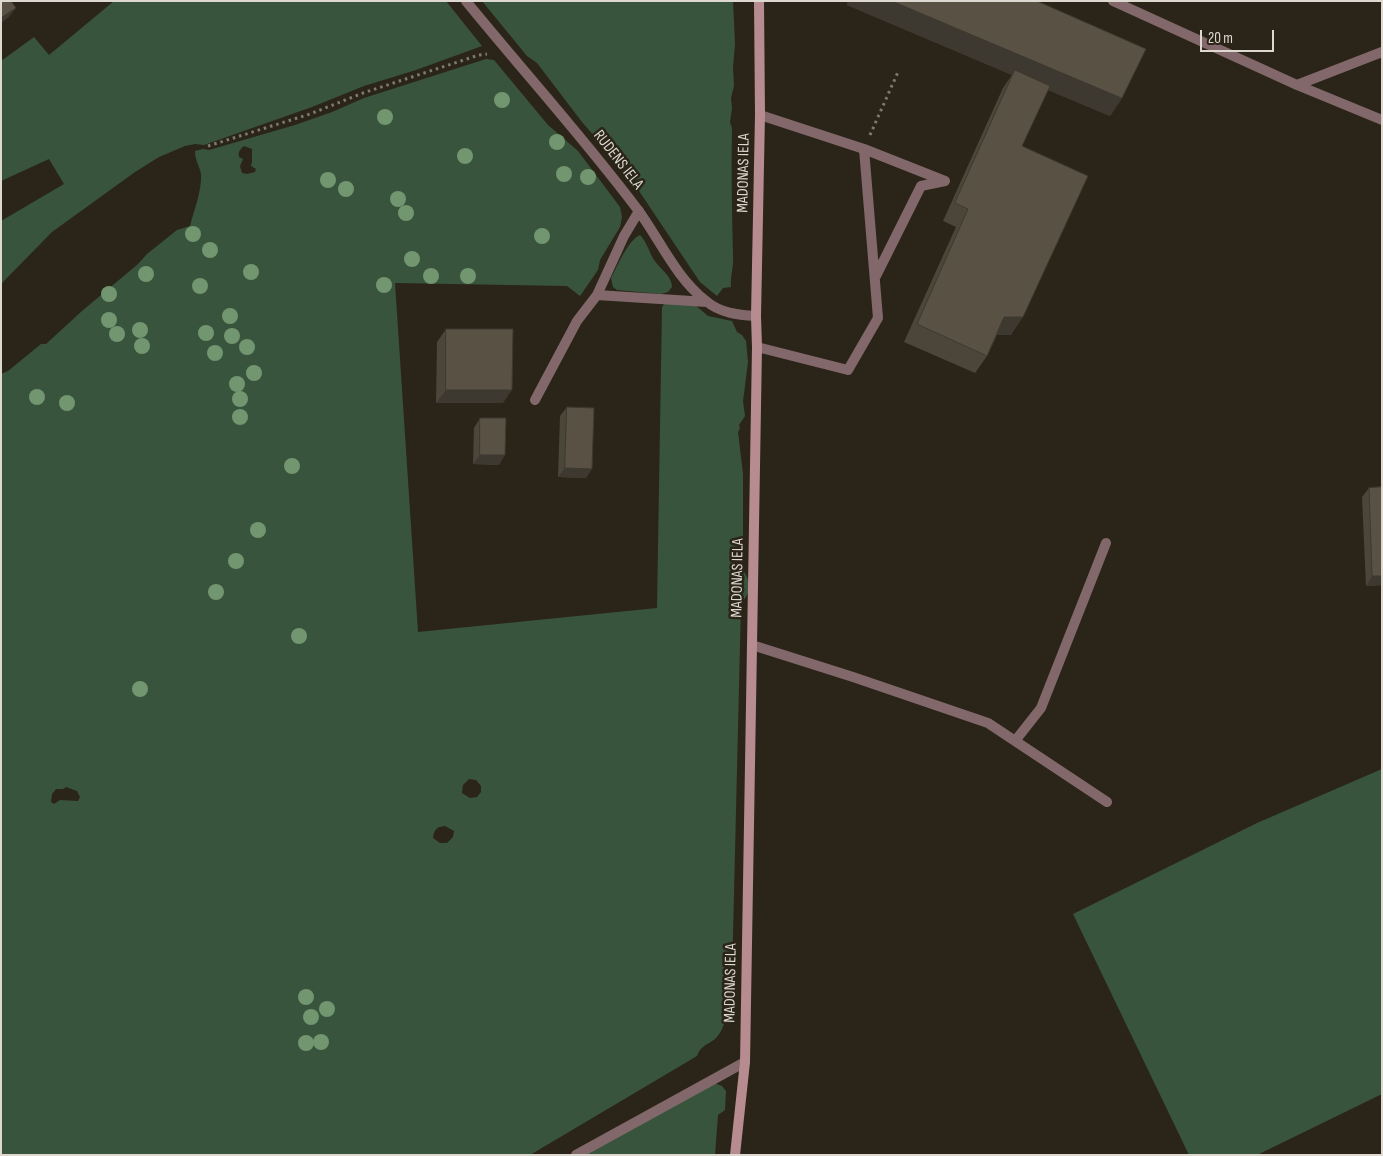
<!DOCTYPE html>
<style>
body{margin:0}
#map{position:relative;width:1383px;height:1156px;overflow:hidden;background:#2b2519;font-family:"Sofia Sans Condensed",sans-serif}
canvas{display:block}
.frame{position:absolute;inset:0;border:2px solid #ddd9d1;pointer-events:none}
.scale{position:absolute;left:1200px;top:30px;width:74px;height:22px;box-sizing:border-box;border:2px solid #ddd9d1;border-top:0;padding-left:6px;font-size:15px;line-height:18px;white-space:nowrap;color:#ddd9d1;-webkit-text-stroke:4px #2b2519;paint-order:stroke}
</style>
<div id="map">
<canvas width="1383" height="1156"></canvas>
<div class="frame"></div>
<div class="scale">20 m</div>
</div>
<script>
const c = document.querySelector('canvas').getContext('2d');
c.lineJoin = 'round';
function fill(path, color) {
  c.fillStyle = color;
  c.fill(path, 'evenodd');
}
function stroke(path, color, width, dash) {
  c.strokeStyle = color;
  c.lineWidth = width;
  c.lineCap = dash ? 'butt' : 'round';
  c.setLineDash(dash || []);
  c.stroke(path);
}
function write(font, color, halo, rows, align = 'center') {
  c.font = font + ' "Sofia Sans Condensed",sans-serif';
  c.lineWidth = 5;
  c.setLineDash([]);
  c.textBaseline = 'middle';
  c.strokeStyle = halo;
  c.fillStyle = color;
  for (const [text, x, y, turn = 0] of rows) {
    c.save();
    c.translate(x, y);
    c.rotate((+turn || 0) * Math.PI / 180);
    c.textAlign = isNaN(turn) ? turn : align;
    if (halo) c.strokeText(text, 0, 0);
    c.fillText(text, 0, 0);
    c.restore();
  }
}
fill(new Path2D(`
 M114,1h332l36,45 -66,24 -52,16 -52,21 -108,38 -9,-1 -10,2 -26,11 -24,15 -83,60 -51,52v-63l63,-37 -15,-25 -48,22v-120l33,-24 15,18z
 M482,1h251l2,43 -2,23 1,19 -3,12 1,10 -2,14 2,6c-1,43 0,86 1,128 1,11 -3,20 -2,31l-8,1 -6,8 -17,-14 -71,-106 -47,-54 -45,-59 -10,-7z
 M486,59l8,1 54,65 30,26 42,56 2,10 -2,10 -20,33 -2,10 -18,26 -13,-10 -172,-3 23,349 239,-24 5,-301 4,-5 29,3 13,11 24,5 5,11 5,3 4,6 2,21 -5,39 2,15 -6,9 1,3 -2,4 5,42v96c8,12 9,22 -2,33l-9,373c-2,17 -3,49 -16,62 -9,8 -14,6 -19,18l-167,99h-529v-781l7,-3 33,-27h5l36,-33 56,-47 9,-10 30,-24 13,-4c4,-16 12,-35 11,-52 -1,-7 -6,-13 -6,-23l8,-2 6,1 86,-25 37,-13 32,-14zM244,146l8,3v13l-1,4 5,3 -1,3 -8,2 -5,-1 -2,-7 3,-7 -4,-2c-1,-5 1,-8 5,-11zM469,779l7,1 5,6v6l-4,5 -7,1 -8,-5 1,-8zM66,787l11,4 3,6 -2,4 -18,-1 -6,4 -3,-2 1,-8 4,-5h7zM445,826l9,5 -1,6 -6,6h-7l-7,-5c1,-9 4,-11 12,-12z
 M640,235c7,7 9,17 14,25 6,9 18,16 18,27l-4,5 -7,2 -44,-4 -4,-3 -2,-9c6,-11 17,-38 29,-43z
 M1382,769v325l-125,61h-68l-116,-241 184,-91z
 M714,1083l8,3 4,5 -1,19 -7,5 -3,40h-131z`), '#39543d');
stroke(new Path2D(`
 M870,135l28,-63
 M208,146l102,-32 53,-21 116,-38 8,-1`), '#7f7a70', 3, [2.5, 4]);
stroke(new Path2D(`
 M1113,1l184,84 85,-33
 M1297,85l85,35
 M864,149l81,32 -24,5 -45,90
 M597,295l27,-59 15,-25
 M757,347l91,23 30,-52 -14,-169 -104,-34
 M535,400l42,-79 20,-26 110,7
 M752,645l101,32 135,46 119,79
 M1015,741l26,-33 65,-165`), '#82686a', 10);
stroke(new Path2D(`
 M466,1c57,70 118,137 172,209 22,30 38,68 68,91 14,12 32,14 50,15
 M576,1155l169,-93`), '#82686a', 10);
stroke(new Path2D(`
 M735,1155l10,-93 12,-715 -1,-31 4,-201 -1,-114`), '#b78c90', 10);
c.fillStyle = '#729670';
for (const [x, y] of [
 [502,100],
 [385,117],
 [557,142],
 [465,156],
 [564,174],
 [588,177],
 [328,180],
 [346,189],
 [398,199],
 [406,213],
 [193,234],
 [542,236],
 [210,250],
 [412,259],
 [251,272],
 [146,274],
 [431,276],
 [468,276],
 [384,285],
 [200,286],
 [109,294],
 [230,316],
 [109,320],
 [140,330],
 [206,333],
 [117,334],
 [232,336],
 [142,346],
 [247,347],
 [215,353],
 [254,373],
 [237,384],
 [37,397],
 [240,399],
 [67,403],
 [240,417],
 [292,466],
 [258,530],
 [236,561],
 [216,592],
 [299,636],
 [140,689],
 [306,997],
 [327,1009],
 [311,1017],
 [321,1042],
 [306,1043]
]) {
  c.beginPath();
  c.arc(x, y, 8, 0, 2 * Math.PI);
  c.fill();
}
fill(new Path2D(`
 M848,1h189l85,97 -12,18 -62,-26 -26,56 -11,189h-14l-10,21 -12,17 -71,-31 52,-115 -13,-6 60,-133 9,-13 -165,-70z
 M446,329l57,74h-67l1,-61z
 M567,407l19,71 -28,-1 2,-61z
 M480,418l19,47 -26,-1 1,-36z
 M1382,487v98l-16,1 -4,-89 7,-9z`), '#4c463a');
fill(new Path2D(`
 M849,1h43l230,97 -12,18 -97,-41 2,-5 -3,5 -165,-70z
 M16,8l-7,9 -8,6v-5z
 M1004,317h19l-12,18h-19z
 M446,390h66l-9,13h-67z
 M480,455h25l-6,10 -26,-1z
 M565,468l27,1 -6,9 -28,-1z
 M1372,576h10v9l-16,1z`), '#3e3930');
const building = new Path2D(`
 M1,1h10l5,7 -15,10z
 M892,1h145l109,48 -24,49z
 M1015,70l35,16 -28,60 66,30 -65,141h-19l-17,39 -70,-32 51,-115 -13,-6z
 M446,329h67l-1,61h-66z
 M567,407l27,1 -2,61 -27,-1z
 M480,418h26l-1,37h-25z
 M1382,487v89h-10l-3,-88z`);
fill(building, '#585144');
stroke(building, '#3e3930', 1);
write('16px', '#ddd9d1', '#2b2519', [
 ["RUDENS IELA",618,160,52],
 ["MADONAS IELA",744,173,-89],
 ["MADONAS IELA",738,578,-89],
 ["MADONAS IELA",731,983,-89]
]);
</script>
